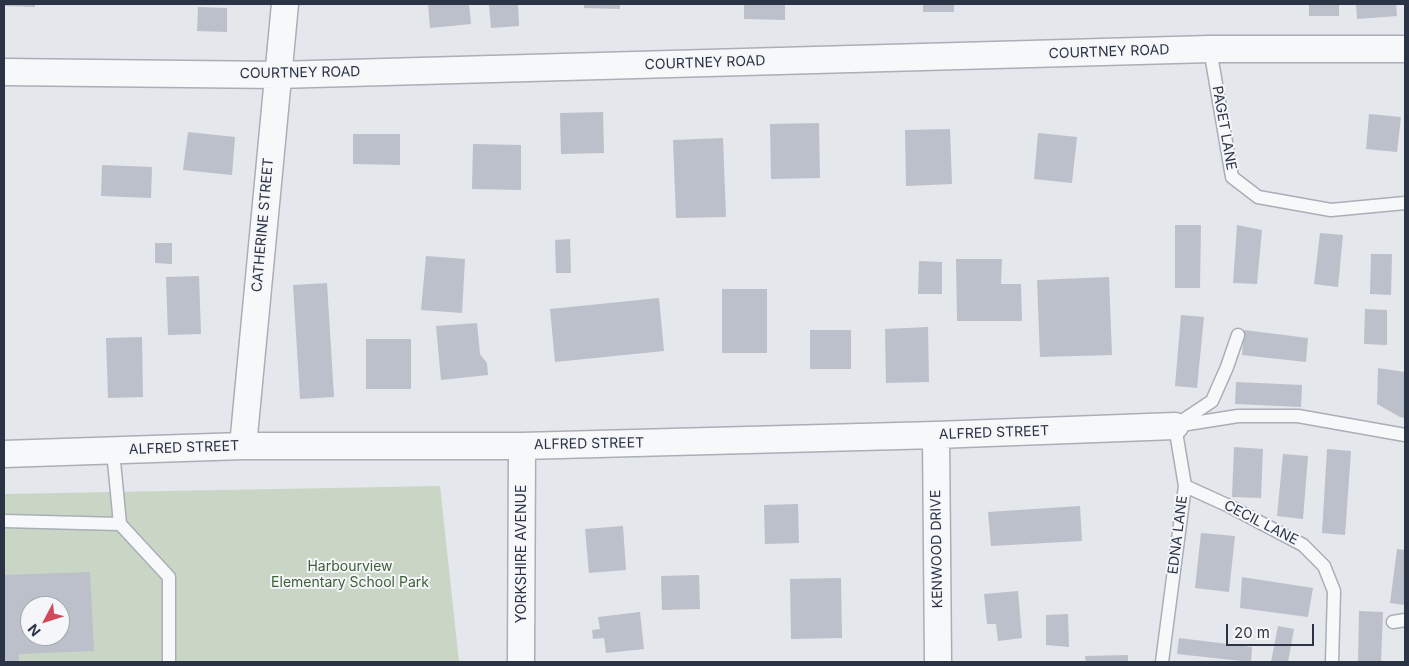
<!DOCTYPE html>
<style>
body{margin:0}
#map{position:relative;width:1409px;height:666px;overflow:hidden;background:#e4e7ec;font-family:Inter,sans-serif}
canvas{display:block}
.frame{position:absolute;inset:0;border:5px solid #2b3445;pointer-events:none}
.north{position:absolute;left:20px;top:596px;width:50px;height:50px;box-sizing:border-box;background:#f4f6f9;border:1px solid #a4a8b1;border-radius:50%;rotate:230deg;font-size:14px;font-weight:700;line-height:20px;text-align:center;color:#2b3445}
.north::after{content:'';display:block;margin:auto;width:18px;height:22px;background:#d1495b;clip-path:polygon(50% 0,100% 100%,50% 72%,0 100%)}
.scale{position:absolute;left:1226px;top:624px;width:88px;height:22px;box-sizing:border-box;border:2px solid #2b3445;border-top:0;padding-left:6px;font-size:15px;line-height:18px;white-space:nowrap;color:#2b3445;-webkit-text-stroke:4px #f4f6f9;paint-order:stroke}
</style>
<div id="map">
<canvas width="1409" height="666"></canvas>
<div class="frame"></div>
<div class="north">N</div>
<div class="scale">20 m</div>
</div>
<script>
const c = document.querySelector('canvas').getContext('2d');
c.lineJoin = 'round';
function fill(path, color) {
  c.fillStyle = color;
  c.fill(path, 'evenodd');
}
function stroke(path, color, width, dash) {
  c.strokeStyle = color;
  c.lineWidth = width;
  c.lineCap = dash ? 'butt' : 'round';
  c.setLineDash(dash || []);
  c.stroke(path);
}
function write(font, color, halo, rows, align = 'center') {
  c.font = font + ' Inter,sans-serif';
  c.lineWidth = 4;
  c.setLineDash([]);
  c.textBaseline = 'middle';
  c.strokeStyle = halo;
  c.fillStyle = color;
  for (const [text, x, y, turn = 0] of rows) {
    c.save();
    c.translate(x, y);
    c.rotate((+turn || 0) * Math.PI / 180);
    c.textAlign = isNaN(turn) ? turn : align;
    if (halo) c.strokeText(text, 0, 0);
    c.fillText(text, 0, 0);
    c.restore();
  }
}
fill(new Path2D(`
 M440,486l19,176h-455v-168zM30,606h30v30h-30z`), '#c9d6c5');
fill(new Path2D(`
 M4,4h31v3l-31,-1z
 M428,4h41l2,20 -41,4z
 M489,4h29l1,22 -28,2z
 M584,4h36v5l-36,-1z
 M744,4h41v16l-41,-1z
 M923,4h31v8h-31z
 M1309,4h30v12h-30z
 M1356,4h40l1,12 -40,3z
 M198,7l29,1v24l-30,-1z
 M603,112l1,41 -43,1 -1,-41z
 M1369,114l32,3 -4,35 -31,-3z
 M819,123l1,55 -49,1 -1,-55z
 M950,129l2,55 -46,2 -1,-56z
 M188,132l47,5 -3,38 -49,-5z
 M1038,133l39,4 -5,46 -38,-4z
 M353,134h47v31l-47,-1z
 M723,138l3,79 -50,1 -3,-78z
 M473,144l48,1v45l-49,-1z
 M102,165l50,2 -1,31 -50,-2z
 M1175,225h26l-1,63h-25z
 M1237,225l25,5 -5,54 -24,-1z
 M1320,233l23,2 -5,52 -24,-3z
 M570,239l1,34h-15l-1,-33z
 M155,243h17v21l-17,-1z
 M1371,254h21l-1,41 -21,-1z
 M426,256l39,3 -3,54 -41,-3z
 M956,259h46l-1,25h20l1,37h-65z
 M919,261l23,1v32h-24z
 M199,276l2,58 -33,1 -2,-58z
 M1109,277l3,78 -72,2 -3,-77z
 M327,283l7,114 -34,2 -7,-114z
 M722,289h45v64h-45z
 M659,298l5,53 -109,11 -5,-53z
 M1365,309l22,1v35l-23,-1z
 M1181,315l23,2 -7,71 -22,-2z
 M477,323l3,31 7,9 1,12 -47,5 -5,-54z
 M928,327l1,55 -43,1 -1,-54z
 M810,330h41v39h-41z
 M1244,330l64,8 -2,24 -64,-7z
 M142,337l1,60 -35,1 -2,-60z
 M366,339h45v50h-45z
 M1378,368l27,4v46l-5,-1 -23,-13z
 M1236,382l66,3 -1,22 -66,-3z
 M1234,447l29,2 -2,49 -29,-1z
 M1327,449l24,2 -6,84 -23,-2z
 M1283,454l25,2 -5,63 -26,-3z
 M798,504l1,39 -34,1 -1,-39z
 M1080,506l2,35 -91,5 -3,-34z
 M623,526l3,44 -37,3 -4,-44z
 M1201,533l34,3 -6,56 -34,-4z
 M1397,549l8,1v55l-15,-2z
 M90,572l4,79 -75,3v8h-15v-87zM30,606h30v30h-30z
 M699,575l1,34 -38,1 -1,-34z
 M1242,577l71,11 -5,29 -68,-9z
 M841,578l1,60 -51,1 -1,-60z
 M1018,591l4,47 -24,3 -2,-17h-9l-3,-30z
 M1359,611l24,1 -2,50h-23z
 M640,612l4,37 -38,4 -2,-15 -11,1 -1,-9 8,-1 -2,-12z
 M1068,614l1,33 -23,-2v-30z
 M1278,626l16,3 -6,33h-17z
 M1179,638l73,9 -1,15 -74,-8z
 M1128,655v7h-42l-1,-6z`), '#bbc0ca');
const service = new Path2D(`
 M1210,49l22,128 26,20 73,13 74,-7
 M1179,423l33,-22 15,-34 11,-32
 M113,451l7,73 49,53v85
 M1185,486l44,20 74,39 21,21 10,25 -2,71
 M4,521l116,3
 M1393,622l12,-2
 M1162,662l23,-176 -10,-60 63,-10h60l107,19`);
const minor = new Path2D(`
 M4,72l273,3 933,-26h195
 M936,435l2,227
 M243,446l42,-442
 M4,454l239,-8h279l414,-11 239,-9
 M521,662l1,-216`);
stroke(service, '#a9aeb7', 15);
stroke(minor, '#a9aeb7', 29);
stroke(service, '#f7f8fa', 12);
stroke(minor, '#f7f8fa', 26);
write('14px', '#2b3445', '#f4f6f9', [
 ["COURTNEY ROAD",1109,52,-2],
 ["COURTNEY ROAD",705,63,-2],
 ["COURTNEY ROAD",300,73,-1],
 ["PAGET LANE",1224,128,80],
 ["CATHERINE STREET",263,225,-85],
 ["ALFRED STREET",994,433,-2],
 ["ALFRED STREET",589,444,-1],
 ["ALFRED STREET",184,448,-2],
 ["CECIL LANE",1261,523,27],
 ["EDNA LANE",1178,535,-83],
 ["KENWOOD DRIVE",937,549,-91],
 ["YORKSHIRE AVENUE",522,554,-90]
]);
write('14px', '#3f6138', '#f4f6f9', [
 ["Harbourview",350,567],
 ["Elementary School Park",350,583]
]);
</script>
